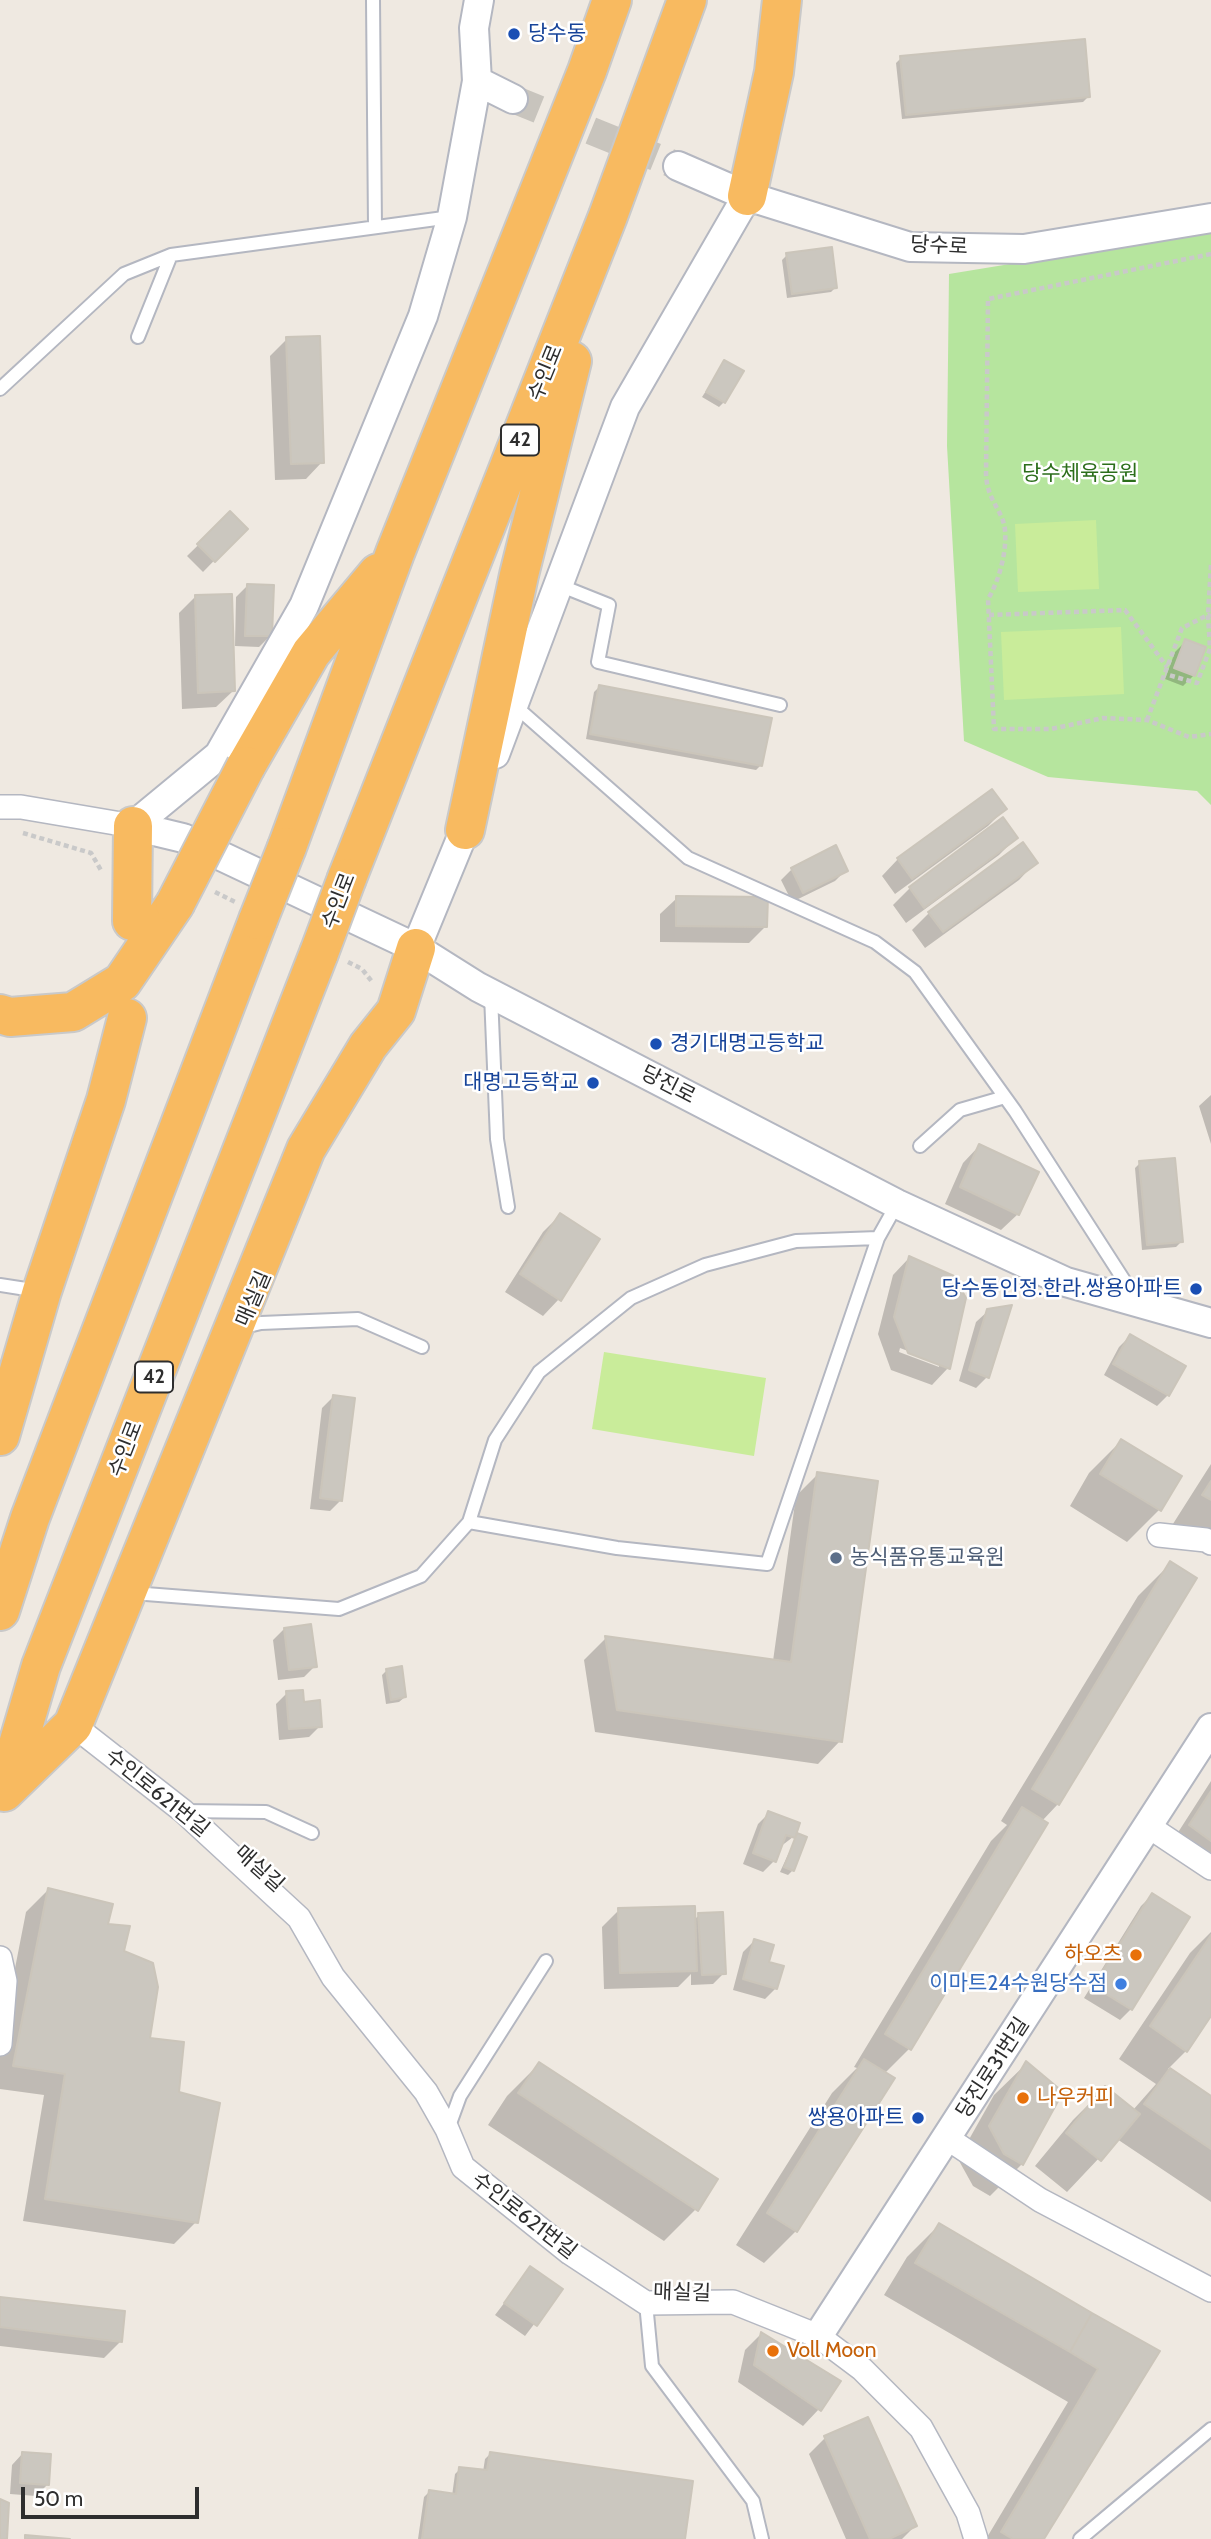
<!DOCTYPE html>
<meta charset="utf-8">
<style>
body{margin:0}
#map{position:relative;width:1211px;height:2539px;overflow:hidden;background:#efe9e1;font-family:Cabin,sans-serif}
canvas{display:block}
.scale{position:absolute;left:21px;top:2487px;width:178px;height:32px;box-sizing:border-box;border:4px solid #2e2e2e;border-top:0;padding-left:9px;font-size:21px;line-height:24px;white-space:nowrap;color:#2e2e2e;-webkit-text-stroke:5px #fff;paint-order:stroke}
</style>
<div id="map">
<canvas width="1211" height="2539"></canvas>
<div class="scale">50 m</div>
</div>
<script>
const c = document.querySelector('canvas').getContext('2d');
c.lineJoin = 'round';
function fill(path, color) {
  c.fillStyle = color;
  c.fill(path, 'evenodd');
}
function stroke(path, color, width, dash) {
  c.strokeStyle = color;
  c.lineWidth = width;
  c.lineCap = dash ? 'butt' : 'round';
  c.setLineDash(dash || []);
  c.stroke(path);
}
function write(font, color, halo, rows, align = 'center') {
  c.font = font + ' Cabin,"Noto Sans KR",sans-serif';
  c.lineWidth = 5;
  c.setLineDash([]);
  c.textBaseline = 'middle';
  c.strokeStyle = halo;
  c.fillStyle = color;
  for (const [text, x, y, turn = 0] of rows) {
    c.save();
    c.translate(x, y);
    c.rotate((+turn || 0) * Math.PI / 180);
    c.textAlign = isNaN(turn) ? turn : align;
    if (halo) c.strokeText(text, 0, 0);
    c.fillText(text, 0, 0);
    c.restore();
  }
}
fill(new Path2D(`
 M1211,231v574l-14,-14 -149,-14 -84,-36 -17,-295 2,-172z`), '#b6e59e');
fill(new Path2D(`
 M1096,520l3,69 -81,3 -3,-68z
 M1121,627l3,67 -120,6 -3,-68z
 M604,1352l162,26 -12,78 -162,-27z`), '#c9ec9a');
fill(new Path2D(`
 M901,58l187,39 -5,5 -181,17 -6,-56z
 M787,255l49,32 -5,5 -44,6 -5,-38z
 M287,339l35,123 -16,17 -31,1 -5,-124z
 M725,362l-1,40 -5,5 -17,-10z
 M230,514l15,15 -42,43 -16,-16z
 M247,586l23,50 -11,11 -24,-1 1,-49z
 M196,596l37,95 -17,16 -34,2 -3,-96z
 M1186,641l8,34 -11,11 -18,-7 10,-27z
 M599,687l162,78 -5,5 -170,-31 8,-47z
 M1005,809l-17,17 -93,68 -13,-18 16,-17z
 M1016,838l-17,17 -93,68 -13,-18 17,-17z
 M1035,863l-16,17 -94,68 -13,-18 17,-17z
 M792,869l54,1 -11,11 -43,21 -11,-22z
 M677,898l88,29 -16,16 -89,-1v-28z
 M1211,1095v49l-12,-38z
 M979,1146l39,68 -17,16 -56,-26 18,-41z
 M1140,1163l41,79 -5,5 -34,3 -7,-82z
 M560,1215l-1,84 -16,17 -38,-24 38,-60z
 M909,1258l39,110 -16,17 -41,-15 -13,-36 15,-59zM900,1348l39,15v4l-40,-15z
 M988,1311l-1,66 -11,11 -17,-7 17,-59z
 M1130,1336l38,59 -11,11 -53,-31 15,-28z
 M333,1397l8,103 -11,11 -20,-2 12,-101z
 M1121,1441l38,69 -32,32 -57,-36 19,-33z
 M1211,1464v65l-14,14 -26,-16z
 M818,1474l22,267 -22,23 -223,-32 -11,-72 22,-22 167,23 23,-165z
 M1170,1564l-112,240 -16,17 -133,228 -25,25 -88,157 -32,32 -28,-18 96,-152 25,-25 -3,-1 137,-226 16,-16 -6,-4 137,-225z
 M284,1629l31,37 -11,11 -26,3 -5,-40z
 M387,1670l18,27 -6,5 -13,2 -4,-29z
 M287,1693l16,11 17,22 -11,11 -30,3 -3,-36z
 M1211,1781v97l-43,-30z
 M769,1813l24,24 -13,10 -6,14 -11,11 -20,-8 15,-40z
 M797,1835l-4,35 -5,5 -8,-3z
 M48,1890l58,36 16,26 26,87 29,54 19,129 -22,22 -151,-23 21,-126 -44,-6v-44l26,-133z
 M1152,1895l-21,114 -11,11 -36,-22 57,-92z
 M619,1910l74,11 6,-6 25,58 -11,11 -22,1v-11l-13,13 -74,2 -2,-62z
 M1211,1932v81l-25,38 -18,18 43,29v104l-94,-63 -50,53 -32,-26 38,-46 32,-32 28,22 23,-26 -37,-25 71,-106z
 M754,1941l13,22 9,25 -11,11 -32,-9 10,-38z
 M539,2064l157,145 -32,32 -176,-116 19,-29z
 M1026,2064l-4,100 -32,32 -17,-10 -15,-27 36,-64z
 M939,2225l219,127 -116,187h-56l82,-137 -184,-107 23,-38z
 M531,2268l30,21 -36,47 -30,-21z
 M0,2298l121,43 -17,17 -104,-12z
 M761,2334l58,75 -16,17 -65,-44 7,-32z
 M825,2438l90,88 -13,13h-56l-37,-85z
 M23,2453l24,32 -11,11 -26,-2 2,-29z
 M490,2454l193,85h-265l6,-42 5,-5 23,4 3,-22 5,-5 23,3 2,-13z`), '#0003');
const building = new Path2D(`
 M1085,39l5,58 -184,18 -6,-59z
 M832,247l5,41 -45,6 -6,-41z
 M320,336l4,127 -33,1 -5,-127z
 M724,360l20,11 -19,32 -19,-11z
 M230,511l18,18 -33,33 -18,-18z
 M247,584l27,1 -2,51h-27z
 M232,594l3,97 -37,2 -3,-98z
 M1185,639l21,8 -11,29 -21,-8z
 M599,685l173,33 -10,48 -172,-32z
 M992,789l15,20 -95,70 -15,-21z
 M1003,817l15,21 -94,70 -15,-21z
 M1023,842l15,21 -95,69 -15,-20z
 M836,845l12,26 -45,22 -12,-25z
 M676,896l92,1 -1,30 -91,-1z
 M979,1144l60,28 -20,43 -59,-28z
 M1175,1158l8,84 -36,3 -8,-84z
 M560,1213l40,26 -39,62 -41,-27z
 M909,1256l45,20 12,22 -16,71 -42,-16 -14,-36z
 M1012,1305l-23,73 -20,-8 18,-61z
 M1130,1334l56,32 -17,30 -56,-32z
 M333,1395l22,3 -13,103 -22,-3z
 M1121,1439l61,37 -21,35 -61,-37z
 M817,1472l61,9 -36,261 -225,-32 -12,-74 186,26z
 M1211,1481v19l-9,-5z
 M1170,1561l27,17 -138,227 -27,-16z
 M311,1624l6,43 -28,3 -5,-42z
 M402,1666l4,31 -15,3 -5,-31z
 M303,1690l1,12 16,-2 2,27 -33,2 -3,-38z
 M1211,1791v50l-22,-16z
 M1022,1807l26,16 -137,227 -26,-16z
 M768,1811l32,12 -5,15 -9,-3 -10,27 -23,-9z
 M797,1833l10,4 -13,34 -10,-4z
 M48,1888l65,16 -5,20 22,2 -6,25 29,12 5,24 -8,51 34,4 -5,50 41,11 -22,120 -153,-24 20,-125 -52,-8z
 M1152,1893l38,24 -58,93 -39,-24z
 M695,1906l2,65 -77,2 -2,-65z
 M723,1912l3,62 -24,1 -4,-62z
 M1211,1935v81l-24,36 -37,-26z
 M754,1939l20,6 -5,17 15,4 -7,23 -34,-10z
 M864,2059l31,19 -98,154 -30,-19z
 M1026,2061l37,31 -40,73 -19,-11 -15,-28z
 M539,2062l179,117 -20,32 -180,-118z
 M1170,2068l41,28v53l-67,-45z
 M1105,2086l35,28 -39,47 -35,-28z
 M939,2223l153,90 -22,39 -155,-89z
 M530,2266l33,23 -26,37 -33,-23z
 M0,2297l125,14 -3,31 -122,-15z
 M1092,2313l68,38 -116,188h-31l-12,-7 97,-163 -28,-17z
 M761,2332l80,49 -20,30 -67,-46z
 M868,2417l49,109 -28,13h-19l-46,-103z
 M22,2452l29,2 -2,31 -29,-2z
 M490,2452l203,29 -8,58h-263l7,-49 27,4 3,-27 28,3z
 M0,2499l9,4 -2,36h-7z
 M25,2535l45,4h-45z`);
fill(building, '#cbc7bf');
stroke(building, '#cbc5ba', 2);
stroke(new Path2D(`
 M513,99l165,67`), '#c8c4bd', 28, [28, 14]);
const service = new Path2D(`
 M373,0l2,227
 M138,337l33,-82 280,-38
 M0,389l124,-115 47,-19
 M559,585l50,20 -11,57 182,43
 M514,705l174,153 187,84 40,30 100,139 121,188
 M491,995l6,144 11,68
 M920,1146l40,-36 45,-13
 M878,1238l-82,3 -91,24 -74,33 -92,74 -44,68 -26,82 148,26 150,16 111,-326 19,-34
 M0,1285l39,6
 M240,1328l21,-5 97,-4 64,28
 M133,1593l206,16 82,-33 48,-54
 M183,1811l83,1 46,21
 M448,2129l12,-33 86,-135
 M646,2303l6,63 101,135 9,38
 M1080,2539l131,-110`);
const minor = new Path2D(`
 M0,807h21l112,19
 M1159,1535l47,5 5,3
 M73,1725l110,86 116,107 34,59 93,115 21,37 16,38 107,86 76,50 87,-1 85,34 44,33 59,59 47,85 8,26
 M1148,1826l63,42
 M0,1958l5,23 -5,63
 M947,2138l93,62 171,90`);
const tertiary = new Path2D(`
 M477,81l36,18
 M678,166l69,30 163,51 114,2 187,-31
 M495,754l130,-347 122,-211
 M133,826l50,12 233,110 62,39 419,217 169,78 145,41
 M133,826l86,-71 85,-149 119,-290 29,-99 25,-136 -3,-53 5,-28
 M416,948l56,-136
 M818,2336l393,-608`);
const trunk = new Path2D(`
 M747,196l27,-124 8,-72
 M246,766l65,-113 67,-80
 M465,830l54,-255 53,-214
 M287,847l108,-294 192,-482 25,-71
 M347,878l261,-662 79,-216
 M132,921l1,-95
 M0,1014l10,3 63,-5 49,-30 53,-78
 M0,1436l42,-145 64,-191 21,-82
 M0,1611l30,-93 228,-598
 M5,1789l36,-123 278,-713
 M4,1792l69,-67 233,-576 62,-103 28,-35 20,-63`);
stroke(service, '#b4b7c1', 16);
stroke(minor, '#b4b7c1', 26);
stroke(tertiary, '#b4b7c1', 32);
stroke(trunk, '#c9c9c9', 42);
stroke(new Path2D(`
 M1211,254l-223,45 -2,175c1,27 17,36 19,56 2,22 -6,51 -17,69l6,130h57l52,-11 44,2 42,17 22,-3
 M1211,565l-3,50 3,1
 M989,615l136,-5 42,57
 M1147,720l35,-92 26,-13 2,34 -13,34 -32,-9
 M23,833l68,20 11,19
 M215,892l20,10
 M348,962l14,7 11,14`), '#c9c9c9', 4.5, [5, 3.5]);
stroke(service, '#fff', 12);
stroke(minor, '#fff', 23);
stroke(tertiary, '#fff', 28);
stroke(trunk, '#f8ba60', 38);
const trunkBridge = new Path2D(`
 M175,904l71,-138
 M258,920l29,-73
 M319,953l28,-75`);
stroke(trunkBridge, '#c9c9c9', 42, []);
stroke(trunkBridge, '#f8ba60', 38);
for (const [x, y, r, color] of [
 [514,34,7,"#1a4fb4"],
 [656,1044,7,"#1a4fb4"],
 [593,1083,7,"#1a4fb4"],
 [1196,1289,7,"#1a4fb4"],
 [836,1558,7,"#5c6f8a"],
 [1136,1955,7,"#e8710a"],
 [1121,1984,7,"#3f7fe0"],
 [1023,2098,7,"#e8710a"],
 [918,2118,7,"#1a4fb4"],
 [773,2351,7,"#e8710a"]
]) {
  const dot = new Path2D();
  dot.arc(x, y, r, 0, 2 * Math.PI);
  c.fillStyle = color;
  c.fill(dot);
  stroke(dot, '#fff', 2.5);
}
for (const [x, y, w] of [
 [520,440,38],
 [154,1377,38]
]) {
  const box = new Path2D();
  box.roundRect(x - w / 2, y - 15.5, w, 31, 5);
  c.fillStyle = '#fff';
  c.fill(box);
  stroke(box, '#2e2e2e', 2);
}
write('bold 19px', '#2e2e2e', null, [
 ["42",520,440],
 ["42",154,1377]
]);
write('21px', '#164399', '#fff', [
 ["당수동",528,34,"left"],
 ["경기대명고등학교",670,1044,"left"],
 ["대명고등학교",579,1083],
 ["당수동인정.한라.쌍용아파트",1182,1289],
 ["쌍용아파트",904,2118]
], 'right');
write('21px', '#2e2e2e', '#fff', [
 ["당수로",939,246,3],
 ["수인로",546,373,-68],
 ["수인로",339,901,-69],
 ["당진로",668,1085,27],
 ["매실길",254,1299,-67],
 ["수인로",126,1449,-69],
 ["수인로621번길",157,1793,39],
 ["매실길",259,1869,42],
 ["당진로31번길",993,2068,-57],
 ["수인로621번길",524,2216,38],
 ["매실길",682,2293,2]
]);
write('21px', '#2c6e1b', '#fff', [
 ["당수체육공원",1080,474]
]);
write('21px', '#4e5e75', '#fff', [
 ["농식품유통교육원",850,1558]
], 'left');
write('21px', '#c56008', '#fff', [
 ["하오츠",1122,1955,"right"],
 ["나우커피",1037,2098],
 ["Voll Moon",787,2351]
], 'left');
write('21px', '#366cbe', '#fff', [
 ["이마트24수원당수점",1107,1984]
], 'right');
</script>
